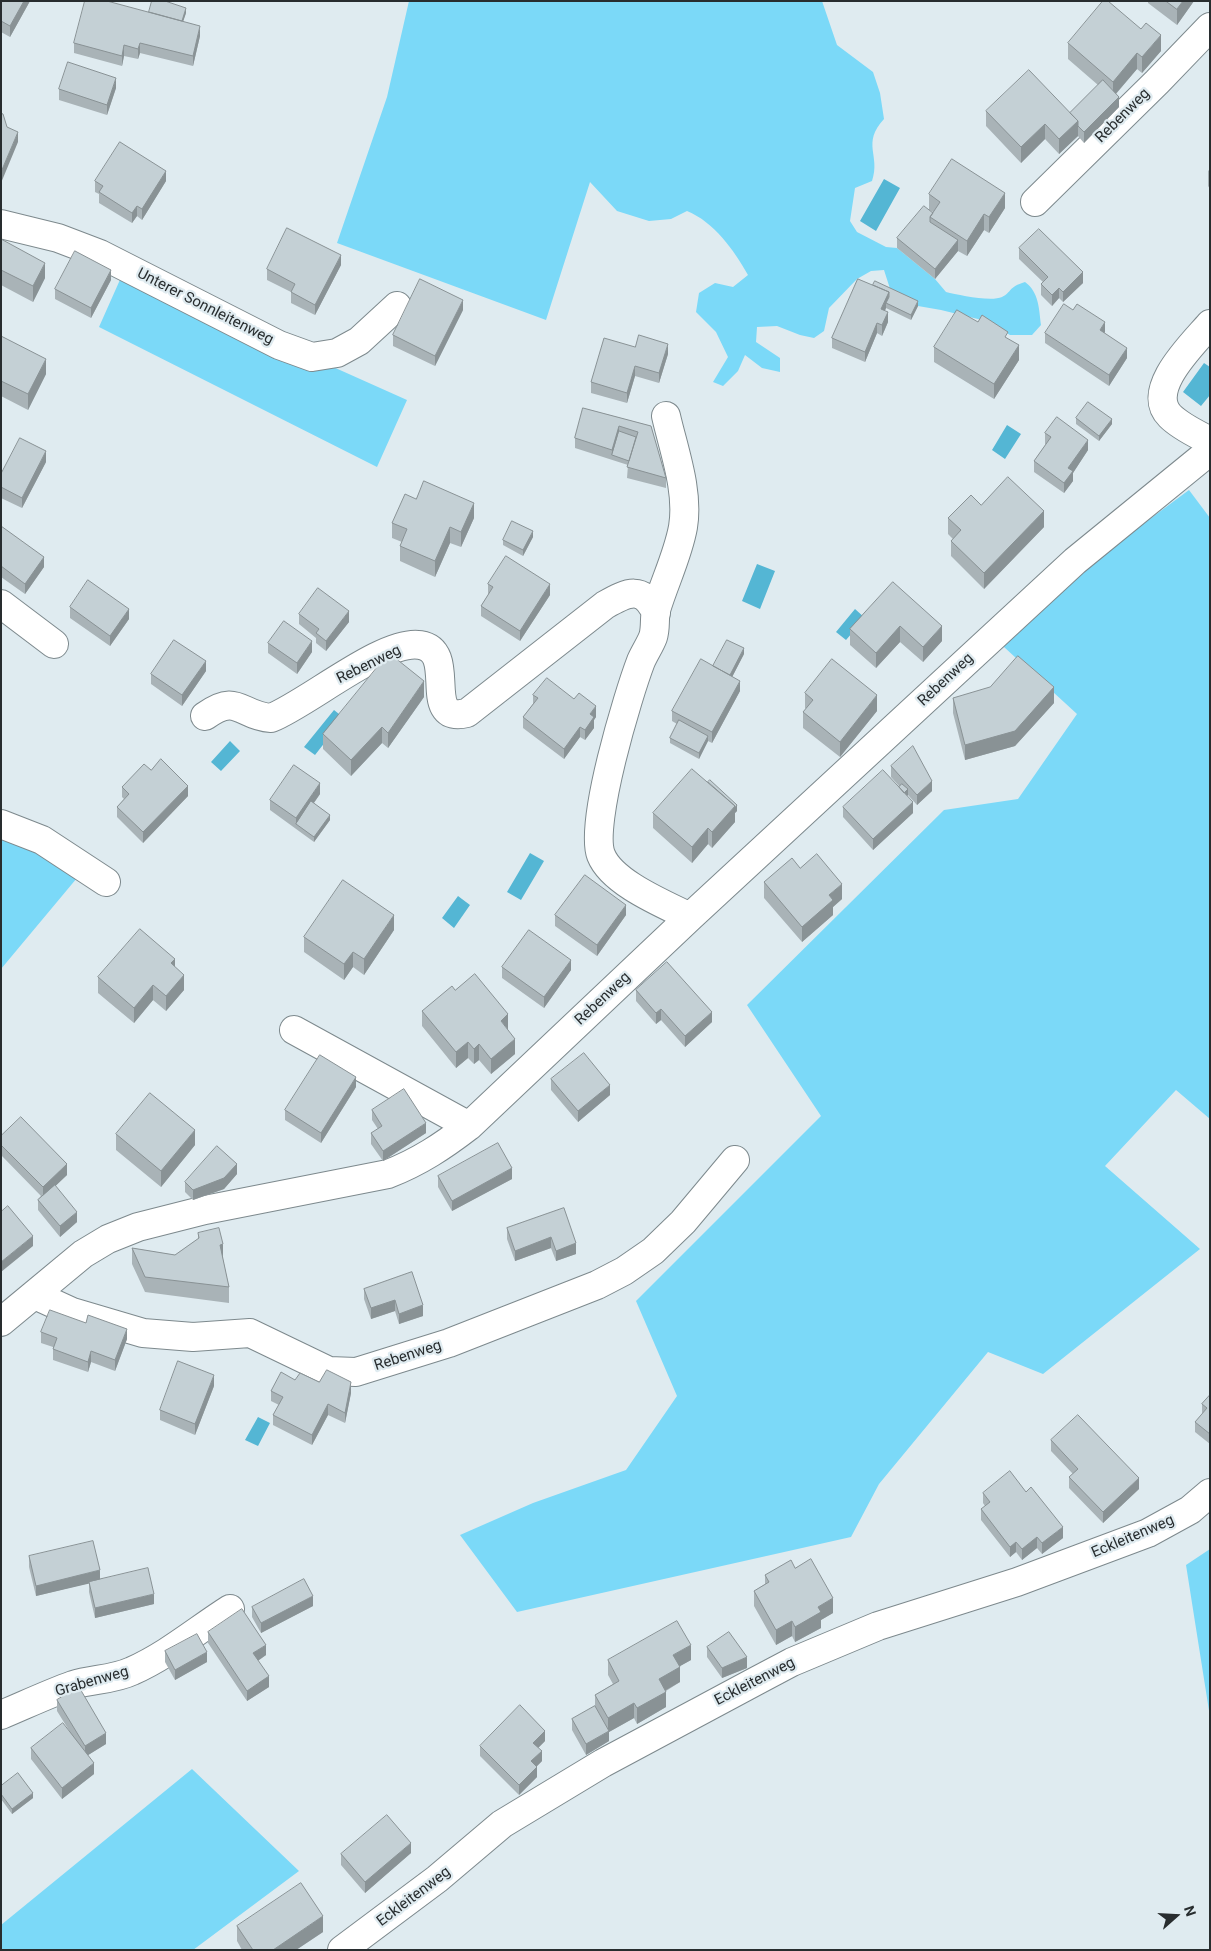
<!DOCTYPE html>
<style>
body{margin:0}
#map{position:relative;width:1211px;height:1951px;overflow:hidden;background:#dfebf0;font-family:Roboto,sans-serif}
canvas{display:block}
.frame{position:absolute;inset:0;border:2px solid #282d2f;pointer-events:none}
.north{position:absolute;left:1151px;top:1891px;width:50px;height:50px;-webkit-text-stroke:4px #dfebf0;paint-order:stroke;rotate:71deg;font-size:14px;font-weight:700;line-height:20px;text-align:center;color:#282d2f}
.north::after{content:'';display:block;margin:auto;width:18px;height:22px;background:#282d2f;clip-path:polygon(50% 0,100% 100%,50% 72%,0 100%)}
</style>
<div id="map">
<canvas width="1211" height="1951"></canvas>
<div class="frame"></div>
<div class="north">N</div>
</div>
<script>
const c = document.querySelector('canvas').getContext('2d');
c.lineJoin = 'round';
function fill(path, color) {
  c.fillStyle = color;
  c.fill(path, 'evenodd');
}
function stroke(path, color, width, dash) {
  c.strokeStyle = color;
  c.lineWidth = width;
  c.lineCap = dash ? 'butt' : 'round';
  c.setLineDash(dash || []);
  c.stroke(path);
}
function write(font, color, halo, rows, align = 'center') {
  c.font = font + ' Roboto,sans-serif';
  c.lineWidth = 4.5;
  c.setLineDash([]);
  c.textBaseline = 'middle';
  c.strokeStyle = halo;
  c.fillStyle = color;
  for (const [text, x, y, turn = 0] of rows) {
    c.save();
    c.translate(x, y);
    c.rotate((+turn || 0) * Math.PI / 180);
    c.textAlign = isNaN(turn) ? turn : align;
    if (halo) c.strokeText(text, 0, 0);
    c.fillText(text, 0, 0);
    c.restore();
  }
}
fill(new Path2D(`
 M409,1h413l15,44 36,27 7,21 4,26c-23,25 -3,36 -12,62l-17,7 -5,33 7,11 29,15 11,1 38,31 11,13c12,3 45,10 56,5 10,-5 6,-10 23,-15 14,10 14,27 16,43l-9,10h-22l-24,-14 -45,-11 -23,-4 -26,-11 -8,-25 -13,1 -14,8 -28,29 -5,23 -10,7 -14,-3 -23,-9 -20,1 -1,15 24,16v14l-18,-4 -17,-13 -7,16 -15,15 -10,-4 15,-25 -12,-25 -20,-20 3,-19 16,-10 18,4 15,-12c-14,-25 -34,-53 -61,-64l-16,8 -22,2 -32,-10 -27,-29 -44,138 -209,-77 50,-146z
 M123,273l284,127 -30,67 -278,-140z
 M1189,490l21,28v601l-34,-29 -71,76 95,83 -157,125 -55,-22 -109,132 -28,53 -334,75 -57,-77 73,-32 93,-33 51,-74 -41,-95 185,-185 -74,-111 197,-195 74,-11 59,-85 -85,-78z
 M1,829l81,43 -81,97z
 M1210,1549v168l-24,-152z
 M192,1769l107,102 -106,79 -192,-1v-24z`), '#7bd9f8');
fill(new Path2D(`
 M884,179l16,9 -24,43 -16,-10z
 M1204,363l6,4v28l-9,11 -18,-14z
 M1007,425l14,9 -16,25 -13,-9z
 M757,564l18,7 -15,38 -18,-8z
 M855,609l10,9 -19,22 -10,-8z
 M334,710l10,8 -29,37 -11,-8z
 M230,741l10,10 -19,20 -10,-9z
 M530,853l14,8 -23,39 -14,-8z
 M458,896l12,9 -16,23 -12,-10z
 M258,1417l12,6 -12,23 -13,-6z`), '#54b6d4');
const minor = new Path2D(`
 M1035,202l122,-120 53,-55
 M1,224l57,14 42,16 179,91 33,12 25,-4 22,-12 38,-35
 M1210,324c-17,20 -66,66 -40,92 11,11 27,18 40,25
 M666,416c8,35 23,75 17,111 -5,28 -19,56 -27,83 -2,9 0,18 -3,27 -3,8 -8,15 -12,24 -13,34 -52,163 -40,194 11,28 63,49 89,62
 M1,604l53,40
 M205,716c33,-24 35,0 66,2 36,-14 113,-79 149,-73 40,6 -1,79 47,68l138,-108c23,-13 38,-20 51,8
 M1,824l41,16 64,42
 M294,1030l175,96
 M35,1295l37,17 71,21 50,4 57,-4 79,38 27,1 93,-29 148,-58 27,-14 29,-20 30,-29 52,-62
 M1,1322l82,-68 25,-15 30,-12 67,-17 183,-36c31,-12 55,-28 81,-48l221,-209 385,-356 135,-110
 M1,1715c24,-10 47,-21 72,-30 19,-6 40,-5 59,-14 36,-16 65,-41 98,-62
 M342,1950l95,-71 65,-55 101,-61 155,-83 34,-18 86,-36 139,-44 131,-49 42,-23 20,-17`);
stroke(minor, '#7d898d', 30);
stroke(minor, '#fff', 28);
fill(new Path2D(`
 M1,1h29l-20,36 -9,-5z
 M1148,1h46l-17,24 -29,-22z
 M149,12l37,1 -3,8 17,15 -7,30 -53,-13 -2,6 -14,-3 -2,10 -48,-13v-10z
 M1068,43l93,8 -19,22 -5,-4 -21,25 3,13 -35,36 -6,-7 -19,18 -14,-15 -24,24 -35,-37v-15l84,2 28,-28 -30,-26z
 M116,88l-9,27 -48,-15v-11z
 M1210,169v20l-2,-3v-15z
 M95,181h71l-24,39 -5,-4 -5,7 -33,-20v-9l-4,-2z
 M929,194l76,14 -16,25 -5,-3 -17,26 -9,-5 -23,28 -38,-31v-10l36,-26 -4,-2z
 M1,239l44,39 -12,24 -32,-17z
 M1019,248l64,35 -20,19 -4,-4 -7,8 -11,-11v-11l2,-2 -24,-23z
 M341,265l-26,50 -24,-12v-11l-24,-12v-11z
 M858,279l60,27 -7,14 -25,-12 -1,3 3,11 -6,14 -5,-3 -12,29 -33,-14v-10z
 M111,280l-20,38 -36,-19v-10z
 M463,310l-28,56 -42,-20v-11z
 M978,322l41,38 -25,39 -60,-37v-15z
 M1105,332l-1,1 23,25 -18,28 -64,-43v-10z
 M1,336l45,38 -18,36 -27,-14z
 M635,347l33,7 -9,29 -24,-7 -8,27 -36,-10v-11z
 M583,408l68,18 15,52v10l-39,-10 1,-13 -53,-17v-10z
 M1076,418l36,6 -13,17 -23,-17z
 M1045,433l43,17 -15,23v8l-9,12 -30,-21v-11l12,-17h-1z
 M46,462l-24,46 -21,-10v-24z
 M416,499l58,19 -13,29 -11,-4 -15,34 -35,-16v-15l2,-4 -10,-4v-15z
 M981,505l63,22 -60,62 -33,-33v-15l2,-2 -5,-5v-16z
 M1,526l43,41 -19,27 -24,-17z
 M533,537l-10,19 -20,-11v-5z
 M893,582l49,59 -19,21 -23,-20 -24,26 -26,-23v-16z
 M488,584l62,11 -30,46 -39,-25v-10l7,-11z
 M70,607l59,12 -19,27 -40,-28z
 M299,614l50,8 -23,29 -10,-8v-5l-17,-14z
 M268,643l44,9 -15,22 -29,-21z
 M744,654l-12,23 8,14 -28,52 -4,-2 -9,18 -29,-16v-5l7,-14 -5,-3v-10l41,-45z
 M206,671l-24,35 -31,-22v-10z
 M805,693l72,18 -37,46 -37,-29v-16l3,-3 -1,-1z
 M533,695l63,22 -2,3v8l-9,12 -5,-3 -16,22 -41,-31v-11l10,-13z
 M424,697l-36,51 -6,-5 -31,33 -28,-27v-15z
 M953,698l101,5 -39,43 -50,14 -12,-47z
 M891,766l41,25 -15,14 -9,-10 -1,1 6,17 -40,37 -30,-33v-10l56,-20v-1l-8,-9z
 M151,770l37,26 -45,47 -26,-26v-10l7,-8 -2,-2v-10z
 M320,794l-6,9 16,17 -16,22 -44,-32v-10z
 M737,811l-2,2v9l-23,26 -4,-4 -16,19 -39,-35v-15z
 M800,868l42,31 -9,8v8l-31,27 -38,-44v-16z
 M555,915h71l-29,41 -42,-30z
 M394,930l-30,45 -11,-8 -9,13 -40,-28v-15z
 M175,967l9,23 -18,21 -13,-11 -19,23 -36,-30v-16z
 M502,967l69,3 -27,38 -42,-30z
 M455,990l53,40 7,24 -24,20 -12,-14 -5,4 -6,-6 -12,10 -34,-42v-15z
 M636,990l76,32 -27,25 -24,-27 -5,4 -20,-23z
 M551,1079l59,16 -32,27 -27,-32z
 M356,1087l-35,56 -36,-23v-10z
 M372,1110l54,23 -43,28 -12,-17v-11l7,-4 -6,-9z
 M116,1134l79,11 -34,42 -45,-37z
 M1,1136l66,39 -12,11 22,36 -17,15 -22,-27v-10l3,-4 -40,-41z
 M237,1174l-13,15 -31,11 -8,-8v-10z
 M438,1176l74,3 -60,32 -14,-24z
 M564,1208l12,46 -20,7 -5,-13 -36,13 -8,-22v-11z
 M198,1233l25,26 6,28v16l-84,-11 -13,-28v-16l43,7 23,-16z
 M412,1272l11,44 -24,8 -4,-13 -24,8 -7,-20v-10z
 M41,1332l86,7 -12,32 -24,-9 -3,10 -35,-12v-13l-12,-4z
 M295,1380l24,2 32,11 -6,30 -17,-8 -16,30 -39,-20v-10l6,-10 -8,-4v-10z
 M214,1386l-19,49 -35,-15v-10z
 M1210,1395v49l-15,-12v-10l7,-8v-10z
 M1051,1440l88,49 -36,34 -34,-35v-11l4,-3 -22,-23z
 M983,1493l80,45 -21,16 -5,-6 -15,12 -6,-8 -6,5 -29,-37v-11l4,-3 -2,-3z
 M29,1556l71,23 54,25 -59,14 -6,-26v-9l-53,13 -7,-29z
 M795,1568l38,45 -12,7v8l-26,14 -3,-6 -16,9 -22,-39v-15l11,-7v-9z
 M313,1606l-52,27 -9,-16v-10z
 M208,1632l58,23 -8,6 11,26 -22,14 -39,-58z
 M707,1647l40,21 -25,10 -15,-21z
 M165,1651l42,11 -32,18 -10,-18z
 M608,1660h83l-11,6v16l-14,9v16l-29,17 -3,-6 -25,14v9l-23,14 -14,-25v-11l23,-13v-11l18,-11 -5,-9z
 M57,1700l49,44 -18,11 6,19 -32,25 -31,-40v-11l39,-16 -13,-21z
 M545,1741l-7,7 4,13 -5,5v11l-18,18 -39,-39v-10z
 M1,1786l32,12 -21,16 -11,-15z
 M411,1853l-46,40 -24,-28v-11z
 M237,1926l86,6 -27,18h-54l-5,-9z`), '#a9b3b7');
fill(new Path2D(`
 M24,1h6l-20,36v-11z
 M1183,1h11l-17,24v-16z
 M186,8v5l-6,18v-5z
 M200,26v10l-7,30v-10z
 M1161,35v16l-19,22v-16z
 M140,43v10l-2,6v-10z
 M124,45v11l-2,10v-10z
 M1137,53v16l-24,28v-15z
 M116,78v10l-9,27v-10z
 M1119,97v10l-35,36v-11z
 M1078,121v15l-19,18v-15z
 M1045,124v15l-24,24v-16z
 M18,132v10l-17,41v-11z
 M166,171v10l-24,39v-11z
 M1005,193v15l-16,25v-16z
 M137,206v10l-5,7v-10z
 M984,214v16l-17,26v-15z
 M958,240v11l-23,28v-10z
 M341,255v10l-26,50v-10z
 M45,263v15l-12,24v-16z
 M111,270v10l-20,38v-10z
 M1083,272v11l-20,19v-10z
 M1059,288v10l-7,8v-11z
 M889,292l-1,12 -2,-1v5l-5,11v-10z
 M463,300v10l-28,56v-10z
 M918,301v5l-7,14v-5z
 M888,312v10l-6,14v-11z
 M1105,322v10l-5,8v-10z
 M877,323v10l-12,29v-10z
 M668,344v10l-9,29v-10z
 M1019,345v15l-25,39v-15z
 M1127,348v10l-18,28v-11z
 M46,359v15l-18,36v-16z
 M635,366v10l-8,27v-10z
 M1112,419v5l-13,17v-5z
 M619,426v10l-7,19v-5z
 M1088,440v10l-15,23v8l-9,12v-10l4,-15z
 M46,451v11l-24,46v-10z
 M474,503v15l-13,29v-15z
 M1044,511v16l-60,62v-16z
 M450,527v16l-15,34v-16z
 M533,531v6l-10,19v-6z
 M44,557v10l-19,27v-10z
 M550,584v11l-30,46v-10z
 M129,609v10l-19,27v-10z
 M349,611v11l-23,29v-10z
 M900,626v16l-24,26v-15z
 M942,626v15l-19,21v-15z
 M312,641v11l-15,22v-11z
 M744,648v6l-16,31v-6z
 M206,661v10l-24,35v-11z
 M424,681v16l-36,51v-15z
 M740,681v10l-28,52v-11z
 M1054,687v16l-39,43 -50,14v-15z
 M877,695v16l-37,46v-15z
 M596,706v11l-2,3v8l-9,12v-10l5,-16z
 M382,727v16l-31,33v-16z
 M580,727v10l-16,22v-10z
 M708,736v5l-9,18v-6z
 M932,781v10l-15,14v-10z
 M320,783v11l-22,31 -2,-1v-6z
 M188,786v10l-45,47v-11z
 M908,789v6l-6,6v-6z
 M913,802v11l-40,37v-11z
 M737,805v6l-2,2v9l-23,26v-16l23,-26z
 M330,815v5l-16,22v-5z
 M708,828v16l-16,19v-16z
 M842,884v15l-9,8v8l-31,27v-15l27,-32z
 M626,905v10l-29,41v-11z
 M394,915v15l-30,45v-16z
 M353,952v15l-9,13v-16z
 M175,959v15l-4,-11z
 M571,960v10l-27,38v-11z
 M184,975v15l-18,21v-15z
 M153,985v15l-19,23v-15z
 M661,1009v11l-5,4v-11z
 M712,1012v10l-27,25v-11z
 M508,1014v16l-7,-9z
 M515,1039v15l-24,20v-15z
 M468,1042v16l-12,10v-16z
 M479,1044v16l-5,4v-15z
 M356,1077v10l-35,56v-10z
 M610,1085v10l-32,27v-11z
 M426,1123v10l-43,28v-10z
 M195,1130v15l-34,42v-16z
 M67,1164v11l-24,23v-11z
 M237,1164v10l-13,15 -31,11v-10z
 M512,1168v11l-60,32v-10z
 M77,1212v10l-17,15v-11z
 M33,1236v10l-32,26v-10z
 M551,1237v11l-36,13v-10z
 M576,1243v11l-20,7v-10z
 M223,1244v15l-3,1v-15z
 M395,1300v11l-24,8v-11z
 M423,1305v11l-24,8v-10z
 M127,1329v10l-12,32v-11z
 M91,1351v11l-3,10v-10z
 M214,1375v11l-19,49v-11z
 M351,1382v11l-6,30v-10z
 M328,1404v11l-16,30v-10z
 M1139,1478v11l-36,34v-11z
 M1063,1527v11l-21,16v-11z
 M1037,1537v11l-15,12v-11z
 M1016,1542v10l-6,5v-10z
 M100,1570v11l-64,15v-10z
 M154,1594v10l-59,14v-10z
 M313,1596v10l-52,27v-10z
 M833,1598v15l-12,7v8l-26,14v-15l23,-20z
 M792,1621v15l-16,9v-15z
 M266,1645v10l-13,9v-11z
 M691,1645v15l-18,10v-15z
 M207,1652v10l-32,18v-10z
 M747,1657v11l-25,10v-10z
 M680,1667v15l-21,12v-15z
 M269,1676v11l-22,14v-10z
 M666,1692v15l-29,17v-16z
 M634,1703v15l-25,14v9l-23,14v-11l22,-12v-14z
 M545,1731v10l-12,12v-10z
 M106,1733v11l-21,13v-11z
 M542,1751v10l-11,11v-11z
 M94,1763v11l-32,25v-11z
 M537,1767v10l-18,18v-10z
 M33,1793v5l-21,16v-5z
 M411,1843v10l-46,40v-11z
 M323,1916v16l-27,18h-23z`), '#899295');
const building = new Path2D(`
 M1,1h23l-14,25 -9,-5z
 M85,1h22l93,25 -7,30 -53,-13 -2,6 -14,-4 -2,11 -48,-13z
 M152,1h13l21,7 -4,13 -33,-9z
 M1103,1h5l33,28 5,-6 15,12 -19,22 -5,-4 -24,29 -45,-39z
 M1166,1h17l-6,8z
 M68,62l48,16 -9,27 -48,-16z
 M1029,70l49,51 -19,18 -14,-15 -24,23 -35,-36z
 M1103,80l16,17 -35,35 -6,-6v-5l-8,-8z
 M1,113l2,1 4,13 11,5 -17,40z
 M120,142l46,29 -24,38 -5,-3 -5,7 -33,-21 4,-6 -8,-5z
 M952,159l53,34 -16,24 -5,-3 -17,27 -37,-24 10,-15 -11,-8z
 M924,206l9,7 -3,4v5l28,18 -23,29 -38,-31z
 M287,228l54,27 -26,50 -24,-13 4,-8 -28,-15z
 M1039,229l44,43 -20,20 -4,-4 -7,7 -11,-11 7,-7 -29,-29z
 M1,239l44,24 -12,23 -32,-16z
 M75,251l36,19 -20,38 -36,-19z
 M420,279l43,21 -28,56 -42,-21z
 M858,279l31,13 -8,17 7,3 -6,13 -5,-2 -12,29 -33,-14z
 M875,281l43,20 -7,14 -25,-12 3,-6v-5l-16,-7z
 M1064,304l9,6 4,-6 28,18 -5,8 27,18 -18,27 -64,-42z
 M957,310l21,12 4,-7 26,17 -3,5 14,8 -25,39 -60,-37z
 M639,335l29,9 -9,29 -24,-7 -8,27 -36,-11 13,-44 31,9z
 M1,336l45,23 -18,35 -27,-13z
 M1088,402l24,17 -13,17 -23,-18z
 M583,408l68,18 15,52 -39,-11 11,-35 -19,-6 -7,24 -37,-12z
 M1057,417l31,23 -20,28 5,3 -9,12 -30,-22 17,-24 -6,-4z
 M619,431l17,6 -7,24 -17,-6z
 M20,438l26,13 -24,47 -21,-11v-13z
 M1008,477l36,34 -60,62 -33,-32 10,-11 -13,-12 23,-23 10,10z
 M424,481l50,22 -13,29 -11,-5 -15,34 -35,-15 7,-17 -15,-6 13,-29 11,5z
 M512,521l21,10 -10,19 -20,-10z
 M1,526l43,31 -19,27 -24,-18z
 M506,556l44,28 -30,47 -39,-25 12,-19 -5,-3z
 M88,580l41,29 -19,27 -40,-29z
 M893,582l49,44 -19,21 -23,-21 -24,27 -26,-24z
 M318,588l31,23 -23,30 -10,-8 3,-4 -20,-15z
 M284,621l28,20 -15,22 -29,-20z
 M174,640l32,21 -24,34 -31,-21z
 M727,640l17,8 -14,27 -17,-9z
 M389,653l35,28 -36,52 -6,-6 -31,33 -28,-26z
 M1018,656l36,31 -39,44 -50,14 -12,-47 37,-11z
 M701,659l39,22 -28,51 -40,-21z
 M832,659l45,36 -37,47 -37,-30 10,-12 -8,-7z
 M547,678l27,21 5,-6 17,13 -6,8 4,3 -9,13 -5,-3 -16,22 -41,-32 15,-19 -5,-3z
 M679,720l29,16 -9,17 -29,-15z
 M913,746l19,35 -15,14 -26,-29z
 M161,759l27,27 -45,46 -26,-25 12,-13 -7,-7 22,-23 7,6z
 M294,765l26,18 -24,35 -26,-18z
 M692,769l43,37 -23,26 -4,-4 -16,19 -39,-34z
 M883,770l30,32 -40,37 -30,-32z
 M710,780l27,25 -2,3v-2l-27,-24z
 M902,784l6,5 -4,4 -5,-6z
 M311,801l19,14 -16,22 -18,-13z
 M817,854l25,30 -13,11 4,5 -31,27 -38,-45 28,-24 8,10z
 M585,875l41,30 -29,40 -42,-30z
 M343,880l51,35 -30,44 -11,-7 -9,12 -40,-27z
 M140,929l35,30 -4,4 13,12 -18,21 -13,-11 -19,23 -36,-31z
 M529,930l42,30 -27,37 -42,-30z
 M667,962l45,50 -27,24 -24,-27 -5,4 -20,-23z
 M475,974l33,40 -7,7 14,18 -24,20 -12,-15 -5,5 -6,-7 -12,10 -34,-41 30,-25 3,4z
 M584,1053l26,32 -32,26 -27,-32z
 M320,1055l36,22 -35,56 -36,-23z
 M404,1089l22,34 -43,28 -12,-18 11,-7 -10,-16z
 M150,1093l45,37 -34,41 -45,-37z
 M21,1117l46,47 -24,23 -42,-42v-9z
 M498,1143l14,25 -60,33 -14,-25z
 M217,1146l20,18 -13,14 -31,12 -8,-8z
 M55,1185l22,27 -17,14 -22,-26z
 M8,1206l25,30 -32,26v-50z
 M564,1208l12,35 -20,8 -5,-14 -36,14 -8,-23z
 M219,1228l4,16 -3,1 9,42 -84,-10 -13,-29 43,7 24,-17 -1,-5z
 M412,1272l11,33 -24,9 -4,-14 -24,8 -7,-19z
 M50,1310l36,13 2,-8 39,14 -12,31 -24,-9 -3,11 -35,-13 4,-11 -16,-6z
 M178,1361l36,14 -19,49 -35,-14z
 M327,1370l24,12 -6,31 -17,-9 -16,31 -39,-20 10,-18 -12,-6 10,-19 14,8 5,-7 19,9z
 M1210,1395v39l-15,-12 12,-14 -5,-4z
 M1078,1415l61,63 -36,34 -34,-35 9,-8 -27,-29z
 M1010,1471l16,21 5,-5 32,40 -21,16 -5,-6 -15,12 -6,-7 -6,5 -29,-38 9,-7 -7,-9z
 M93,1541l7,29 -64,16 -7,-30z
 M811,1559l22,39 -15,9 3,5 -26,15 -3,-6 -16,9 -22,-39 15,-9 -4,-7 26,-15 4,8z
 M148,1568l6,26 -59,14 -6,-26z
 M304,1579l9,17 -52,27 -9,-16z
 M242,1609l24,36 -13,8 16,23 -22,15 -39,-59z
 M677,1621l14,24 -18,10 7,12 -21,12 7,13 -29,16 -3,-5 -26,15 -13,-23 24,-14 -11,-21z
 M729,1632l18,25 -25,11 -15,-21z
 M197,1634l10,18 -32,18 -10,-19z
 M79,1687l27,46 -21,13 -28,-46z
 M520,1705l25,26 -12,12 9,8 -11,10 6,6 -18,18 -39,-39z
 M595,1706l14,25 -23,13 -14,-25z
 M63,1723l31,40 -32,25 -31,-40z
 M18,1773l15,20 -21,16 -11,-15v-8z
 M387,1815l24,28 -46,39 -24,-28z
 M301,1883l22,33 -50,34h-20l-16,-24z`);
fill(building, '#c4d0d5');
stroke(building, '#899295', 1);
write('15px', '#282d2f', '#dfebf0', [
 ["Rebenweg",1123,116,-45],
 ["Unterer Sonnleitenweg",205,307,27],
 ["Rebenweg",369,665,-26],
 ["Rebenweg",946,680,-43],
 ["Rebenweg",603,999,-43],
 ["Rebenweg",408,1356,-18],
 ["Eckleitenweg",1133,1537,-23],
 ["Grabenweg",92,1682,-16],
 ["Eckleitenweg",755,1682,-27],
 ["Eckleitenweg",414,1897,-37]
]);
</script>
